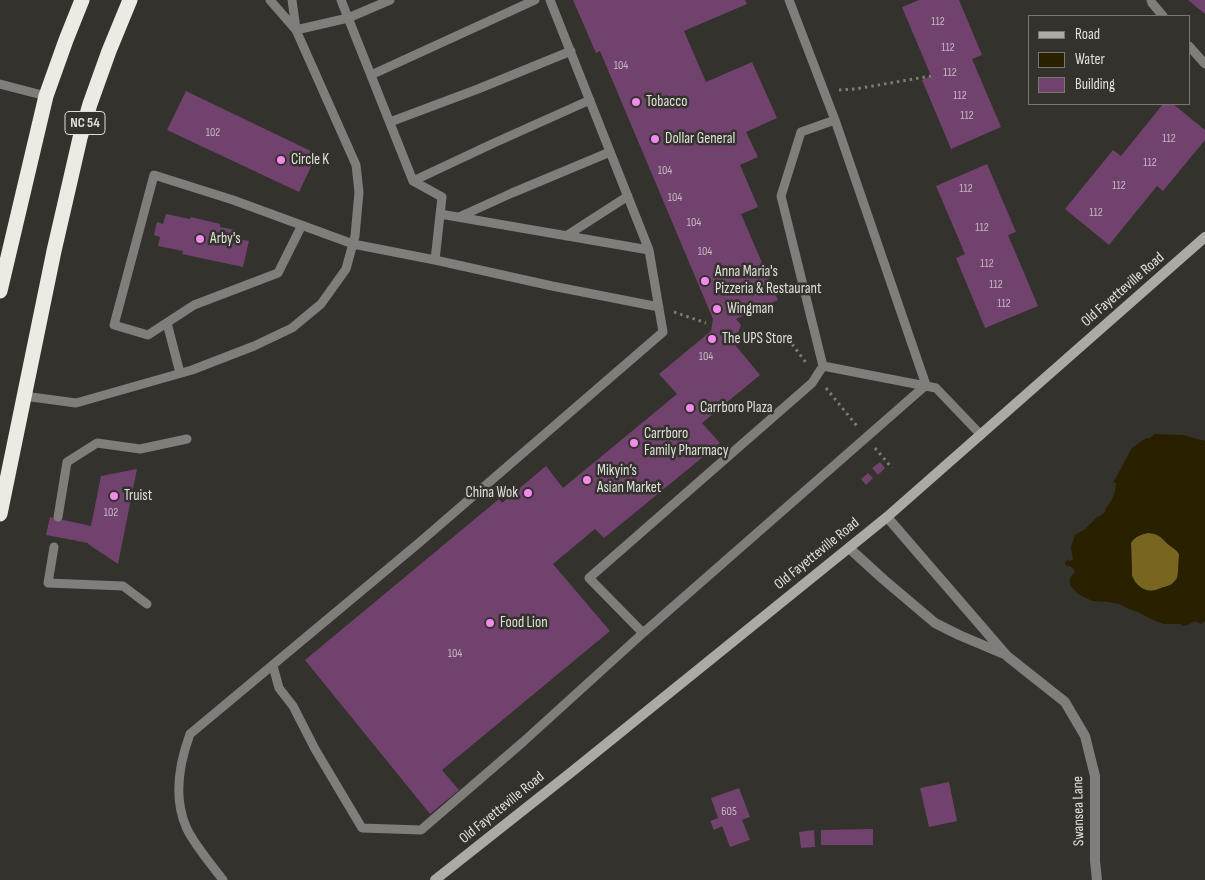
<!DOCTYPE html>
<meta charset="utf-8">
<style>
body{margin:0}
#map{position:relative;width:1205px;height:880px;overflow:hidden;background:#33322c;font-family:"Sofia Sans Condensed",sans-serif}
canvas{display:block}
.legend{position:absolute;left:1028px;top:15px;width:162px;height:90px;box-sizing:border-box;background:#33322c;border:1px solid #787772;margin:0;padding:6px 9px;list-style:none;font-size:15px;color:#e0dfdb}
.legend li{display:flex;align-items:center;gap:10px;height:25px}
.legend b{width:25px;border:1px solid #787772}
</style>
<div id="map">
<canvas width="1205" height="880"></canvas>
<ul class="legend">
<li><b style="height:6px;background:#abaaa5"></b>Road</li>
<li><b style="height:14px;background:#292000"></b>Water</li>
<li><b style="height:14px;background:#71426d"></b>Building</li>
</ul>
</div>
<script>
const c = document.querySelector('canvas').getContext('2d');
c.lineJoin = 'round';
function fill(path, color) {
  c.fillStyle = color;
  c.fill(path, 'evenodd');
}
function stroke(path, color, width, dash) {
  c.strokeStyle = color;
  c.lineWidth = width;
  c.lineCap = dash ? 'butt' : 'round';
  c.setLineDash(dash || []);
  c.stroke(path);
}
function write(font, color, halo, rows, align = 'center') {
  c.font = font + ' "Sofia Sans Condensed",sans-serif';
  c.lineWidth = 5;
  c.setLineDash([]);
  c.textBaseline = 'middle';
  c.strokeStyle = halo;
  c.fillStyle = color;
  for (const [text, x, y, turn = 0] of rows) {
    c.save();
    c.translate(x, y);
    c.rotate((+turn || 0) * Math.PI / 180);
    c.textAlign = isNaN(turn) ? turn : align;
    if (halo) c.strokeText(text, 0, 0);
    c.fillText(text, 0, 0);
    c.restore();
  }
}
fill(new Path2D(`
 M1147,533c13,1 14,5 22,12 5,4 7,4 10,9l-1,23 -8,9c-5,0 -7,2 -12,3 -11,5 -21,-2 -26,-13l-1,-33c3,-6 9,-8 16,-10z`), '#786520');
fill(new Path2D(`
 M1154,434l29,1 22,6v180l-4,3 -6,-3 -8,4 -4,1 -3,-2h-16l-11,-4 -13,-7 -11,-4 -10,-5 -11,-2 -16,-1 -14,-7 -8,-9v-7l5,-6c-2,-5 -5,-6 -9,-7l-1,-2 3,-4 1,2 4,-1 -2,-13 4,-12 10,-6 12,-12 3,-1 6,-5 -1,-2c7,-7 11,-17 11,-26h-2v-2l18,-33 14,-10h4zM1147,533c14,0 14,5 22,12 5,4 7,4 10,9 0,5 -1,21 -2,24 -2,6 -7,7 -12,9 -3,0 -5,2 -8,3 -11,3 -21,-3 -25,-14l-1,-33c3,-6 9,-8 16,-10z`), '#292000');
fill(new Path2D(`
 M573,0h172l2,4 -63,27 22,51 46,-20 25,56 -31,14 12,25 -18,8 18,42 -17,7 37,86 -42,19 5,6 -4,11 -6,4 29,35 -58,48 18,20 -116,95 -9,-9 -42,35 57,67 -168,139 17,20 -29,24 -125,-154 194,-161 3,4 44,-37 17,22 114,-94 -18,-20 52,-43 2,-12 -113,-268 -4,2z
 M919,0h40l23,55 -10,4 29,68 -50,22 -29,-69 9,-4 -29,-69z
 M1188,0h17v14z
 M186,91l131,63 -18,38 -132,-62z
 M1163,104h10l32,26v10l-42,51 -6,-5 -48,59 -44,-36 48,-59 8,6z
 M987,164l29,68 -8,3 30,71 -53,22 -29,-70 9,-4 -29,-68z
 M166,214l24,5 1,-2 29,7v3l16,3 -2,8 15,3 -6,26 -61,-13 1,-3 -25,-5 2,-9 -6,-2 3,-13 6,2z
 M880,462l5,6 -7,7 -6,-7z
 M137,469l-19,95 -30,-20v-1l-42,-8 4,-18 41,9 10,-50z
 M868,473l5,5 -7,7 -5,-6z
 M949,782l8,39 -28,6 -9,-39z
 M739,788l11,29 -8,3 8,20 -20,7 -8,-21 -8,4 -4,-9 8,-3 -7,-20z
 M873,829v16h-52v-15z
 M814,830l1,17 -14,1 -2,-16z`), '#71426d');
stroke(new Path2D(`
 M839,90l16,-1 76,-13
 M674,312l32,11
 M742,331l33,9 17,4 15,20
 M826,388l31,38
 M875,448l17,20`), '#7d7c77', 3, [2.5, 4]);
stroke(new Path2D(`
 M292,0l4,29
 M341,0l72,181 29,16 -7,63
 M789,0l46,120
 M1151,0l1,3 11,13
 M296,30l52,-12 42,-18
 M1189,46l16,18
 M371,75l164,-75
 M0,84l46,12
 M835,120l91,265 -283,248 -54,-55 223,-195 11,-17 -42,-170 20,-64z
 M390,122l88,-33 93,-38
 M413,181l81,-38 96,-43
 M440,214l209,36
 M459,217l53,-24 98,-41
 M302,225l-24,48 -84,32 -46,30 -34,-10 40,-150 79,25 120,44 82,16 117,26 107,21
 M566,236l62,-40
 M167,323l13,50
 M823,366l113,22 45,47
 M24,396l52,7 116,-33 62,-24 38,-18 29,-24 25,-35 9,-33 4,-44 -3,-27 -60,-135 -26,-30
 M58,517l9,-55 30,-19 43,6 47,-10
 M54,547l-6,36 75,3 24,18
 M273,666l6,22 14,18 22,43 47,79 59,2 102,-88 120,-109
 M223,880c-12,-16 -27,-33 -36,-51 -14,-30 -8,-65 3,-95l230,-192 243,-210 -14,-82 -99,-250`), '#7f7e7b', 9);
stroke(new Path2D(`
 M887,517l120,139 58,46 20,34 10,40v85l2,19
 M849,548l34,31 52,44 24,12 45,19`), '#7f7e7b', 10);
stroke(new Path2D(`
 M435,880l139,-110 313,-253 318,-280`), '#abaaa5', 10);
stroke(new Path2D(`
 M0,291l46,-195 20,-56 16,-40
 M0,514l54,-263 26,-113 10,-34 19,-53 21,-51`), '#eceae2', 15);
for (const [x, y, r, color] of [
 [636,102,5,"#f589ee"],
 [655,139,5,"#f589ee"],
 [281,160,5,"#f589ee"],
 [200,239,5,"#f589ee"],
 [705,281,5,"#f589ee"],
 [717,309,5,"#f589ee"],
 [712,339,5,"#f589ee"],
 [690,408,5,"#f589ee"],
 [634,443,5,"#f589ee"],
 [587,480,5,"#f589ee"],
 [528,493,5,"#f589ee"],
 [114,496,5,"#f589ee"],
 [490,623,5,"#f589ee"]
]) {
  const dot = new Path2D();
  dot.arc(x, y, r, 0, 2 * Math.PI);
  c.fillStyle = color;
  c.fill(dot);
  stroke(dot, '#33322c', 2);
}
write('12px', '#c4b8c0', null, [
 ["112",938,22],
 ["112",948,48],
 ["104",621,66],
 ["112",950,73],
 ["112",960,96],
 ["112",967,116],
 ["102",213,133],
 ["112",1169,139],
 ["112",1150,163],
 ["104",665,171],
 ["112",1119,186],
 ["112",966,189],
 ["104",675,198],
 ["112",1096,213],
 ["104",694,223],
 ["112",982,228],
 ["104",705,252],
 ["112",987,264],
 ["112",996,285],
 ["112",1004,304],
 ["104",706,357],
 ["102",111,513],
 ["104",455,654],
 ["605",729,812]
]);
for (const [x, y, w] of [
 [85,123,40]
]) {
  const box = new Path2D();
  box.roundRect(x - w / 2, y - 11.5, w, 23, 4);
  c.fillStyle = '#33322c';
  c.fill(box);
  stroke(box, '#e0dfdb', 1);
}
write('bold 14px', '#e0dfdb', null, [
 ["NC 54",85,123]
]);
write('15px', '#e0dfdb', '#33322c', [
 ["Tobacco",646,102],
 ["Dollar General",665,139],
 ["Circle K",291,160],
 ["Arby's",210,239],
 ["Anna Maria's",715,272],
 ["Pizzeria & Restaurant",715,289],
 ["Wingman",727,309],
 ["The UPS Store",722,339],
 ["Carrboro Plaza",700,408],
 ["Carrboro",644,434],
 ["Family Pharmacy",644,451],
 ["Mikyin’s",597,471],
 ["Asian Market",597,488],
 ["China Wok",518,493,"right"],
 ["Truist",124,496],
 ["Food Lion",500,623]
], 'left');
write('15px', '#e0dfdb', '#33322c', [
 ["Old Fayetteville Road",1123,290,-41],
 ["Old Fayetteville Road",817,554,-39],
 ["Old Fayetteville Road",502,808,-39],
 ["Swansea Lane",1079,811,-91]
]);
</script>
